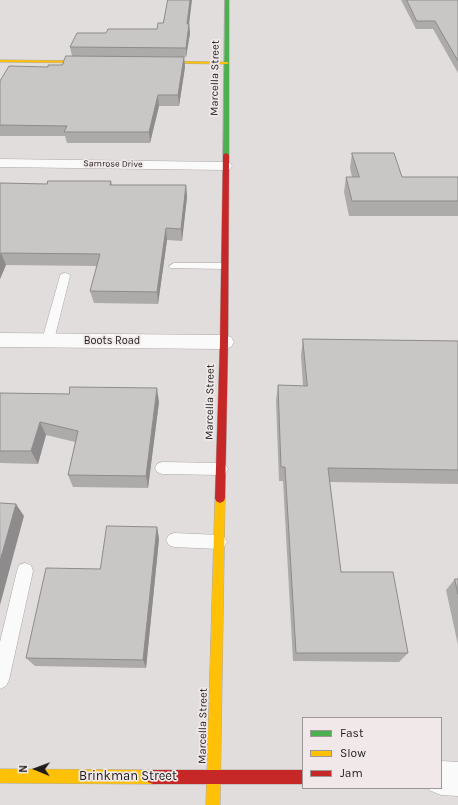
<!DOCTYPE html>
<style>
body{margin:0}
#map{position:relative;width:458px;height:805px;overflow:hidden;background:#e2dddd;font-family:Karla,sans-serif}
canvas{display:block}
.legend{position:absolute;left:302px;top:717px;width:140px;height:72px;box-sizing:border-box;background:#f1e9e9;border:1px solid #9d9797;margin:0;padding:5px 7px;list-style:none;font-size:12px;color:#1e1b1b}
.legend li{display:flex;align-items:center;gap:8px;height:20px}
.legend b{width:20px;border:1px solid #9d9797}
.north{position:absolute;left:16px;top:749px;width:40px;height:40px;-webkit-text-stroke:3px #f1e9e9;paint-order:stroke;rotate:271deg;font-size:11px;font-weight:700;line-height:16px;text-align:center;color:#1e1b1b}
.north::after{content:'';display:block;margin:auto;width:14px;height:18px;background:#1e1b1b;clip-path:polygon(50% 0,100% 100%,50% 72%,0 100%)}
</style>
<div id="map">
<canvas width="458" height="805"></canvas>
<ul class="legend">
<li><b style="height:5px;background:#4caf50"></b>Fast</li>
<li><b style="height:5px;background:#ffc107"></b>Slow</li>
<li><b style="height:5px;background:#c62828"></b>Jam</li>
</ul>
<div class="north">N</div>
</div>
<script>
const c = document.querySelector('canvas').getContext('2d');
c.lineJoin = 'round';
function stroke(path, color, width, dash) {
  c.strokeStyle = color;
  c.lineWidth = width;
  c.lineCap = dash ? 'butt' : 'round';
  c.setLineDash(dash || []);
  c.stroke(path);
}
function fill(path, color) {
  c.fillStyle = color;
  c.fill(path, 'evenodd');
}
function write(font, color, halo, rows, align = 'center') {
  c.font = font + ' Karla,sans-serif';
  c.lineWidth = 3.5;
  c.setLineDash([]);
  c.textBaseline = 'middle';
  c.strokeStyle = halo;
  c.fillStyle = color;
  for (const [text, x, y, turn = 0] of rows) {
    c.save();
    c.translate(x, y);
    c.rotate((+turn || 0) * Math.PI / 180);
    c.textAlign = isNaN(turn) ? turn : align;
    if (halo) c.strokeText(text, 0, 0);
    c.fillText(text, 0, 0);
    c.restore();
  }
}
const lane = new Path2D(`
 M174,263h50l5,3 -5,3 -54,-1 -1,-2z
 M65,273l4,1 1,2 -16,64 -2,3 -4,1 -4,-1 -2,-3 18,-64 1,-2z
 M162,462l59,1 5,2 2,4 -2,4 -5,2 -59,-1 -5,-2 -2,-4 2,-4z
 M174,533l45,2 5,2 3,5 -3,5 -5,2 -45,-2 -5,-2 -3,-5 3,-5z
 M25,563l6,2 2,6 -24,109 -3,6 -6,3v-47l17,-71 2,-6z`);
const street = new Path2D(`
 M0,159l225,3 5,1 2,3 -2,3 -5,1 -225,-3z
 M0,333l224,2 7,2 3,5 -3,5 -7,2 -224,-2z
 M441,761l17,1v34l-17,-1 -12,-5 -1,-2h13z`);
const fast = new Path2D(`
 M225,0h4v155l-3,2 -3,-2z`);
const slow = new Path2D(`
 M0,60l94,1 2,1 -2,1 -94,-1z
 M152,61l75,1 2,1 -2,1 -73,-1h-2z
 M220,493l4,2 1,3 -5,307h-14l9,-307 1,-3z
 M0,769l153,1 5,2 2,5 -2,5 -5,2 -153,-1z`);
const jam = new Path2D(`
 M226,153l3,2 -1,187 -3,156 -1,3 -4,2 -4,-2 -1,-3 5,-156 3,-187z
 M153,770h150v14h-150l-5,-2 -2,-5 2,-5z`);
stroke(lane, '#aca8a8', 1);
stroke(street, '#aca8a8', 1);
stroke(fast, '#aca8a8', 1);
stroke(slow, '#aca8a8', 1);
stroke(jam, '#aca8a8', 1);
fill(lane, '#fbfafa');
fill(street, '#fbfafa');
fill(fast, '#4caf50');
fill(slow, '#ffc107');
fill(jam, '#c62828');
fill(new Path2D(`
 M401,0h57v73l-25,-44h-17z
 M189,24l1,9 -4,24h-2l1,10 -6,39h-20l-9,37h-83l-2,-7h-65v-55l48,-14 14,-2 10,-9 -2,-9 36,-14 51,-4z
 M352,153l50,24h56v39h-109l-5,-24 2,-15h6l-2,-9z
 M111,181l1,4h74l1,12 -5,44 -15,-1 -9,64 -64,-1 -4,-12 7,-25 -91,-1 -6,14v-96l47,1z
 M303,339l155,2v143l-128,-2 11,90 67,81 -9,9 -106,-1 -10,-180h-4l-3,-80 2,-16 25,1 -2,-31z
 M0,393l159,9 -11,86 -75,-1 -5,-12 7,-33 -29,-7 -8,29 -38,-1z
 M157,527l2,12 -13,129 -111,-2 -9,-8 74,-89z
 M455,579h3v66l-12,-55z`), '#adaaaa');
fill(new Path2D(`
 M190,0h2l-4,33 -1,-9z
 M189,24l1,9 -4,24v-9z
 M184,57l1,10 -6,39 -1,-11z
 M158,95l1,11 -9,37 -1,-11z
 M186,185l1,12 -5,44 -1,-12z
 M166,228l1,12 -9,64 -1,-12z
 M1,253l5,12 -6,14v-24z
 M157,388l2,14 -11,86 -2,-12z
 M40,422l6,13 -8,29 -7,-13z
 M16,504l8,12 -24,89v-44z
 M157,527l2,12 -13,129 -3,-8z`), '#8d8b8b');
const building = new Path2D(`
 M168,0h22l-3,24h2l-3,24 -116,-1 7,-14h29l2,-4h49l1,-6h5z
 M407,0h51v61l-23,-40h-18z
 M66,56l118,1 -6,38h-20l-9,37h-85l3,-6 -67,-1v-44l9,-15 39,1v-2h14z
 M352,153h42l8,24h56v24h-106l-6,-24h13z
 M48,181h63l-1,4h76l-5,44 -15,-1 -9,64 -67,-1 10,-37 -99,-1 -1,2v-72l47,1z
 M303,339l155,2v129l-130,-2 13,104h52l15,81h-112l-11,-186h-4l-3,-82 29,1z
 M70,387l87,1 -11,88 -78,-1 10,-44 -38,-9 -9,29h-31v-58l69,1z
 M0,503l16,1 -16,57z
 M107,526l50,1 -14,133 -117,-2 20,-90 54,1z
 M455,579h3v15z`);
fill(building, '#c9c6c6');
stroke(building, '#8d8b8b', 1);
write('9px', '#1e1b1b', '#f1e9e9', [
 ["Samrose Drive",113,164,1]
]);
write('11px', '#1e1b1b', '#f1e9e9', [
 ["Marcella Street",215,78,-89],
 ["Boots Road",112,341],
 ["Marcella Street",210,402,-89],
 ["Marcella Street",203,726,-89]
]);
write('13px', '#1e1b1b', '#f1e9e9', [
 ["Brinkman Street",128,776]
]);
</script>
